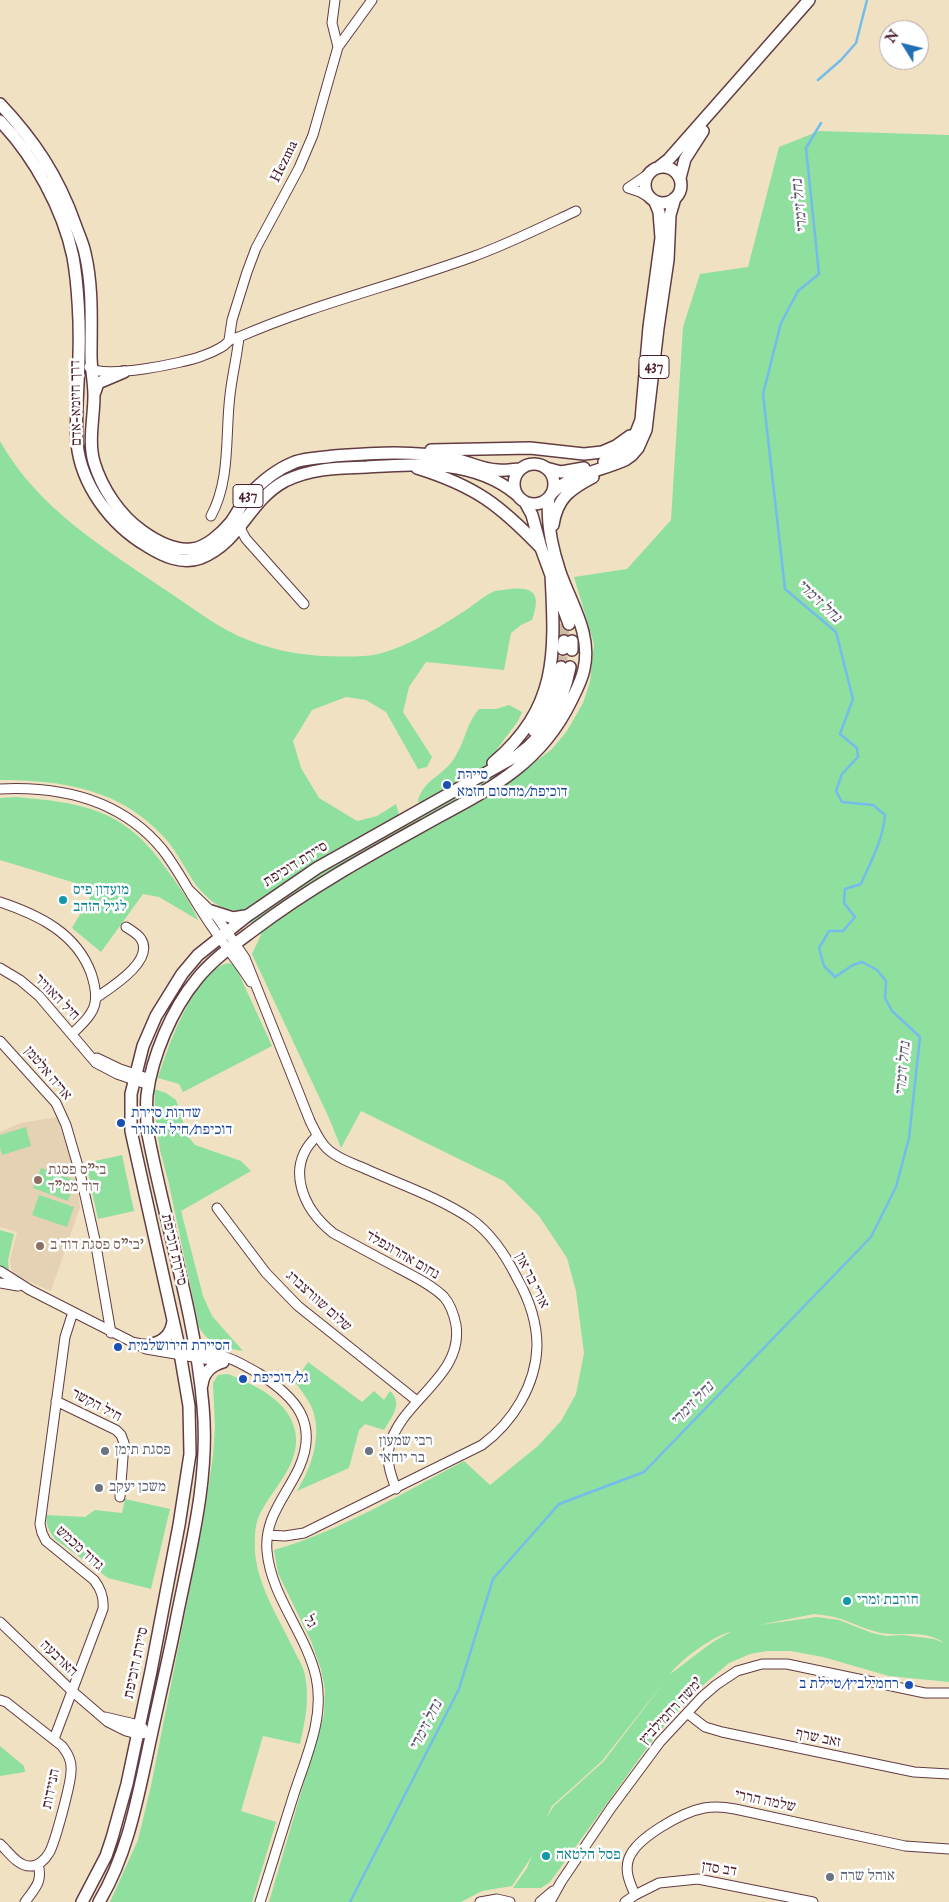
<!DOCTYPE html>
<meta charset="utf-8">
<style>
body{margin:0}
#map{position:relative;width:949px;height:1902px;overflow:hidden;background:#efe1c2;font-family:"IM FELL English",serif}
canvas{display:block}
.north{position:absolute;left:879px;top:20px;width:50px;height:50px;box-sizing:border-box;background:#fff;border:1px solid #b7a5aa;border-radius:50%;rotate:306deg;font-size:14px;font-weight:700;line-height:20px;text-align:center;color:#4a1f2b}
.north::after{content:'';display:block;margin:auto;width:18px;height:22px;background:#1f6fb2;clip-path:polygon(50% 0,100% 100%,50% 72%,0 100%)}
</style>
<div id="map">
<canvas width="949" height="1902"></canvas>
<div class="north">N</div>
</div>
<script>
const c = document.querySelector('canvas').getContext('2d');
c.lineJoin = 'round';
function fill(path, color) {
  c.fillStyle = color;
  c.fill(path, 'evenodd');
}
function stroke(path, color, width, dash) {
  c.strokeStyle = color;
  c.lineWidth = width;
  c.lineCap = dash ? 'butt' : 'round';
  c.setLineDash(dash || []);
  c.stroke(path);
}
function write(font, color, halo, rows, align = 'center') {
  c.font = font + ' "IM FELL English","Frank Ruhl Libre",serif';
  c.lineWidth = 5;
  c.setLineDash([]);
  c.textBaseline = 'middle';
  c.strokeStyle = halo;
  c.fillStyle = color;
  for (const [text, x, y, turn = 0] of rows) {
    c.save();
    c.translate(x, y);
    c.rotate((+turn || 0) * Math.PI / 180);
    c.textAlign = isNaN(turn) ? turn : align;
    if (halo) c.strokeText(text, 0, 0);
    c.fillText(text, 0, 0);
    c.restore();
  }
}
fill(new Path2D(`
 M57,1117l17,50 6,40 -29,84 -39,-17 -2,-14 7,-28 -17,-5v-95l21,-9z`), '#e5d1b4');
fill(new Path2D(`
 M819,131l130,4v1547l-60,-6 -66,-19 -32,-6h-24l-17,3 -21,9 -34,29 -38,42 -107,148 -9,6h-28l14,-20 5,-12 -20,30 -30,5 -21,11h-192l55,-188 1,-24 -4,-21 -10,-28 -33,-68 -4,-23c65,-18 130,-58 190,-89l26,24 48,-39 23,-25 15,-27 8,-41 -8,-62 -9,-33 -28,-42 -35,-35 -143,-70 -20,37 -12,-30 -77,-164 9,-19c-6,-7 -13,-18 -21,-22 -5,-4 -13,-3 -18,-6 -8,-3 -15,-10 -21,-16 -14,-16 -22,-38 -37,-54 -44,-48 -101,-57 -164,-57v-339c38,68 104,107 167,150 26,17 52,38 81,49 37,15 76,18 116,16 31,-1 76,-29 102,-46 9,-6 19,-15 29,-19 4,-1 10,-1 15,-2 27,-3 30,8 22,31l-11,5 -10,8 -7,37 -78,-8 -17,25 -6,25 29,45 -5,10 -9,2 -32,-57 -20,-12 -20,-3 -34,13 -19,31 8,27 18,30 38,23 20,-5 19,-12 3,11 20,-12 -1,-3c6,-21 27,-25 37,-43 11,-17 10,-31 24,-48h17l13,-4 13,7 -4,9 -21,28 21,24 11,-6 23,-18 15,-18 16,-28 7,-21 4,-38 -20,-67 53,-8 44,-49 12,-193 17,-53 48,-7 31,-120zM814,1614c9,1 18,2 27,5 12,4 24,10 36,13 23,6 46,-4 67,11l-10,-4 -31,-4 -17,1 -14,-3 -33,-13 -22,-3 -58,8zM731,1632c-24,11 -40,28 -61,42 10,-14 44,-39 61,-42zM668,1677l-64,84 -50,45 -8,12 6,-12 50,-45z
 M15,797c72,6 112,13 155,77 11,15 21,29 28,46l-39,-23 -16,-3 -42,58 -29,-24 23,-39 -95,-29v-62z
 M228,963l6,2 4,7 34,74 -89,46 -4,-8 -21,-6c10,-31 36,-107 70,-115z
 M154,1089l12,4 10,7 11,35 8,10 46,16 10,10 -70,40 22,85 9,20 31,35c-19,-3 -34,-6 -44,-24l-30,-143 -9,-34 -4,-28z
 M26,1127l5,19 -29,9 -2,-8v-12z
 M122,1155l12,56 -36,8 -12,-56z
 M41,1168l34,12 -7,21 -35,-13z
 M39,1195l35,12 -7,20 -35,-12z
 M0,1230l14,4 -6,26 1,12 -9,-4z
 M308,1362l54,40 12,-11 10,9 6,-9c14,12 1,27 -6,39l-19,-6 -6,6 -10,38 -52,23c14,-23 26,-55 15,-83 -4,-9 -11,-18 -17,-26z
 M228,1374c25,10 61,26 67,57 7,33 -23,57 -36,85 -5,11 -4,25 -4,37 3,33 24,66 38,95 4,9 11,19 12,28 5,23 0,45 -5,68l-37,-8 -22,75 35,11 -24,80h-142l28,-62 13,-54 53,-269 9,-61 2,-29 -2,-44 5,-8z
 M125,1499l45,10 -19,80 -43,-11 -53,-39c-6,-8 -9,-14 -9,-24l39,2 10,-7 27,3z
 M0,1746l24,20 1,6 -25,4z`), '#8fdf9f');
stroke(new Path2D(`
 M818,80l23,-20 15,-17 11,-43
 M350,1902l109,-213 34,-110 66,-75 85,-32 227,-235 25,-50 13,-49 11,-101 -28,-26 -7,-13 1,-17 -9,-11 -15,-8 -9,3 -18,12 -11,-11 -5,-18 10,-17h14l12,-14 -11,-14 1,-14 16,-5c10,-23 22,-44 24,-69l-12,-10 -31,-3 -6,-11 6,-17 16,-17 -1,-9 -17,-14 13,-35 -17,-67 -51,-43 -22,-195 18,-71 17,-32 21,-17 -13,-126 15,-25`), '#74bceb', 2.5);
stroke(new Path2D(`
 M563,624l1,17
 M561,667l2,-18`), '#cebaa4', 11, [11, 5.5]);
const minor = new Path2D(`
 M335,0l-3,23 6,24
 M628,188l12,4 10,6
 M628,188l19,-13
 M229,340l3,-20 15,-48 9,-24 43,-80 14,-33 25,-88 34,-47
 M89,367c13,13 95,-4 113,-11 6,-2 13,-5 18,-8 10,-5 5,-8 19,-11 76,-33 156,-52 233,-80 36,-13 70,-30 104,-46
 M211,516c20,-37 14,-81 19,-121 2,-19 7,-38 9,-58
 M242,523l-1,7 5,9 58,65
 M0,789c61,-3 121,11 162,60 15,19 26,41 39,61 15,25 34,47 50,72
 M188,889l29,28 28,41 65,163c6,12 12,26 24,33 10,7 23,11 34,16 34,15 72,28 103,49 20,14 35,37 46,59 12,21 20,43 20,68 -1,39 -24,76 -55,99l-178,88 -19,3 -17,-1
 M0,902c39,13 76,31 91,71 3,9 6,20 4,30 -2,12 -15,23 -23,31
 M0,968l20,12 19,16 57,67 21,11 32,11
 M96,998c14,-10 59,-37 45,-59 -3,-5 -10,-9 -15,-12
 M0,1041l56,62 10,22 14,48 15,67 16,93
 M97,1058l23,11 30,10
 M317,1136c-33,31 -14,73 16,97 22,12 44,24 67,36 15,8 32,16 44,28 7,8 10,18 12,28 8,52 -57,76 -67,123 -3,14 2,27 7,41
 M217,1208l49,65 32,33 119,95
 M0,1271l30,19 116,59 77,13
 M0,1283l18,3
 M132,1342c8,2 17,2 26,3 17,1 35,3 52,7 18,4 32,12 48,21 38,24 61,50 41,95 -13,28 -35,50 -32,83 4,46 39,82 49,126 9,40 -10,80 -22,117 -11,36 -23,72 -34,108
 M56,1401l60,29 5,5 3,8 -4,54
 M0,1622l72,69 36,31 18,9 11,3 15,-1
 M0,1700l6,2 56,44c6,8 10,15 9,25 0,12 -16,72 -22,82 -4,7 -11,13 -18,13 -13,1 -23,-15 -31,-22
 M687,1713l18,14 17,5 192,40 35,2
 M105,1717l34,8 4,3
 M54,1739l49,-130c1,-12 -2,-20 -9,-29l-48,-39 -4,-8 -2,-9 25,-187 8,-25
 M635,1895c-5,-12 -11,-24 -6,-37 8,-21 54,-46 75,-50 11,-2 21,-1 31,1l170,37 44,3
 M25,1902c10,-14 18,-20 13,-38
 M480,1902l17,-3 13,3
 M540,1902l13,-11
 M550,1902l11,-20 50,-74 49,-66 42,-45 14,-12 21,-14 25,-7h25l138,29h24
 M625,1902l10,-7 24,-12 39,-4 115,23`);
const major = new Path2D(`
 M0,104c34,36 58,72 75,120 3,9 8,19 10,29 8,34 6,68 6,103 0,13 3,26 3,40 0,21 -6,45 0,66 8,27 26,53 48,69 14,10 31,20 49,18 15,-1 31,-16 40,-27 6,-8 10,-18 17,-26 13,-14 29,-27 47,-34 12,-4 26,-4 39,-6 40,-3 81,-6 121,3 14,3 28,11 43,11 7,1 15,-1 22,-1
 M0,121c34,35 63,88 73,136 5,28 7,68 6,97 0,29 -4,60 -2,89 4,42 34,82 70,103 16,10 35,19 54,12 40,-16 47,-57 84,-77 27,-13 53,-13 82,-14 51,-3 106,-8 149,27
 M645 185a18 18 0 1 1 36 0a18 18 0 1 1-36 0Z
 M659,167l10,-8 140,-159
 M680,178l5,-19 18,-28
 M95,392l3,-9 26,-11
 M431,450l99,-2 54,6 18,-2 14,-6 14,-10
 M604,462l19,-11 11,-13 7,-18 8,-93 12,-89 -2,-26 -4,-10
 M514 484a20 20 0 1 1 40 0a20 20 0 1 1-40 0Z
 M417,468c58,18 83,37 124,80
 M546,468l15,4 23,-4
 M552,493c19,-19 49,-22 73,-33l7,-5 6,-7 8,-18 12,-102 10,-68 2,-45 5,-17
 M525,502l7,13 9,33 28,76
 M553,525c4,-27 17,-36 40,-48
 M572,641v9
 M563,649l1,-8
 M534,731l15,-27 12,-37
 M493,763c66,-56 62,-110 58,-189
 M211,911l22,7 12,-2
 M153,1344c12,-4 18,-10 20,-23
 M202,1385c1,-12 10,-20 21,-23
 M82,1902l24,-46 6,-18 15,-54 24,-113 28,-146 11,-71 -1,-48 -10,-59 -48,-216v-37l12,-48 13,-30 26,-42 16,-19 49,-39 70,-48 201,-113c29,-21 45,-53 52,-88
 M99,1902c27,-45 37,-96 48,-147 9,-43 19,-85 28,-129 14,-72 35,-146 28,-220 -8,-94 -39,-185 -56,-277 0,-12 -1,-23 0,-34 5,-39 25,-86 50,-116 16,-20 38,-35 58,-50 58,-44 122,-78 185,-113 56,-30 102,-55 131,-115 5,-10 11,-21 13,-32 8,-35 -13,-65 -24,-97 -8,-24 -14,-50 -11,-75`);
stroke(minor, '#633c42', 11);
stroke(major, '#633c42', 14);
stroke(minor, '#fff', 9);
stroke(major, '#fff', 11);
for (const [x, y, r, color] of [
 [447,785,5,"#1a4fb4"],
 [63,900,5,"#0f9aa8"],
 [121,1123,5,"#1a4fb4"],
 [38,1180,5,"#8d6e63"],
 [40,1246,5,"#8d6e63"],
 [118,1347,5,"#1a4fb4"],
 [243,1379,5,"#1a4fb4"],
 [105,1451,5,"#6b7280"],
 [369,1451,5,"#6b7280"],
 [99,1488,5,"#6b7280"],
 [847,1601,5,"#0f9aa8"],
 [909,1685,5,"#1a4fb4"],
 [546,1856,5,"#0f9aa8"],
 [830,1877,5,"#6b7280"]
]) {
  const dot = new Path2D();
  dot.arc(x, y, r, 0, 2 * Math.PI);
  c.fillStyle = color;
  c.fill(dot);
  stroke(dot, '#fff', 2);
}
for (const [x, y, w] of [
 [654,367,30],
 [248,496,30]
]) {
  const box = new Path2D();
  box.roundRect(x - w / 2, y - 11.5, w, 23, 4);
  c.fillStyle = '#fff';
  c.fill(box);
  stroke(box, '#4a1f2b', 1);
}
write('bold 14px', '#4a1f2b', null, [
 ["437",654,367],
 ["437",248,496]
]);
write('15px', '#4a1f2b', '#fff', [
 ["Hezma",285,162,-64],
 ["דרך חיזמא-אדם",77,403,-91],
 ["סיירת דוכיפת",296,865,-32],
 ["חיל האוויר",56,998,46],
 ["אריה אלטמן",47,1074,50],
 ["סיירת דוכיפת",173,1250,77],
 ["נחום אהרונפלד",402,1256,30],
 ["אורי בר און",531,1281,64],
 ["שלום שוורצברג",318,1302,42],
 ["חיל הקשר",96,1406,28],
 ["גדוד מכמש",79,1549,42],
 ["גל",309,1622,64],
 ["הארבעה",58,1659,44],
 ["סיירת דוכיפת",137,1663,-78],
 ["משה רחמילביץ'",672,1712,-47],
 ["זאב שרף",818,1739,12],
 ["הניידות",52,1789,-78],
 ["שלמה הררי",765,1802,12],
 ["דב סדן",719,1870,9]
]);
write('15px', '#164399', '#fff', [
 ["סיירת",457,776],
 ["דוכיפת/מחסום חזמא",457,793],
 ["שדרות סיירת",131,1114],
 ["דוכיפת/חיל האוויר",131,1131],
 ["הסיירת הירושלמית",128,1347],
 ["גל/דוכיפת",253,1379],
 ["רחמילביץ/טיילת ב",899,1685,"right"]
], 'left');
write('15px', '#0d838f', '#fff', [
 ["מועדון פיס",73,891],
 ["לגיל הזהב",73,908],
 ["חורבת זמרי",857,1601],
 ["פסל הלטאה",556,1856]
], 'left');
write('15px', '#785e54', '#fff', [
 ["בי\"ס פסגת",48,1171],
 ["דוד ממ\"ד",48,1188],
 ["בי\"ס פסגת דוד ב'",50,1246]
], 'left');
write('15px', '#5b616d', '#fff', [
 ["רבי שמעון",379,1442],
 ["בר יוחאי",379,1459],
 ["פסגת תימן",115,1451],
 ["משכן יעקב",109,1488],
 ["אוהל שרה",840,1877]
], 'left');
write('italic 16px', '#59566e', '#fff', [
 ["נחל זימרי",801,206,-96],
 ["נחל זימרי",818,602,43],
 ["נחל זימרי",904,1069,-85],
 ["נחל זימרי",693,1405,-46],
 ["נחל זימרי",427,1726,-63]
]);
</script>
